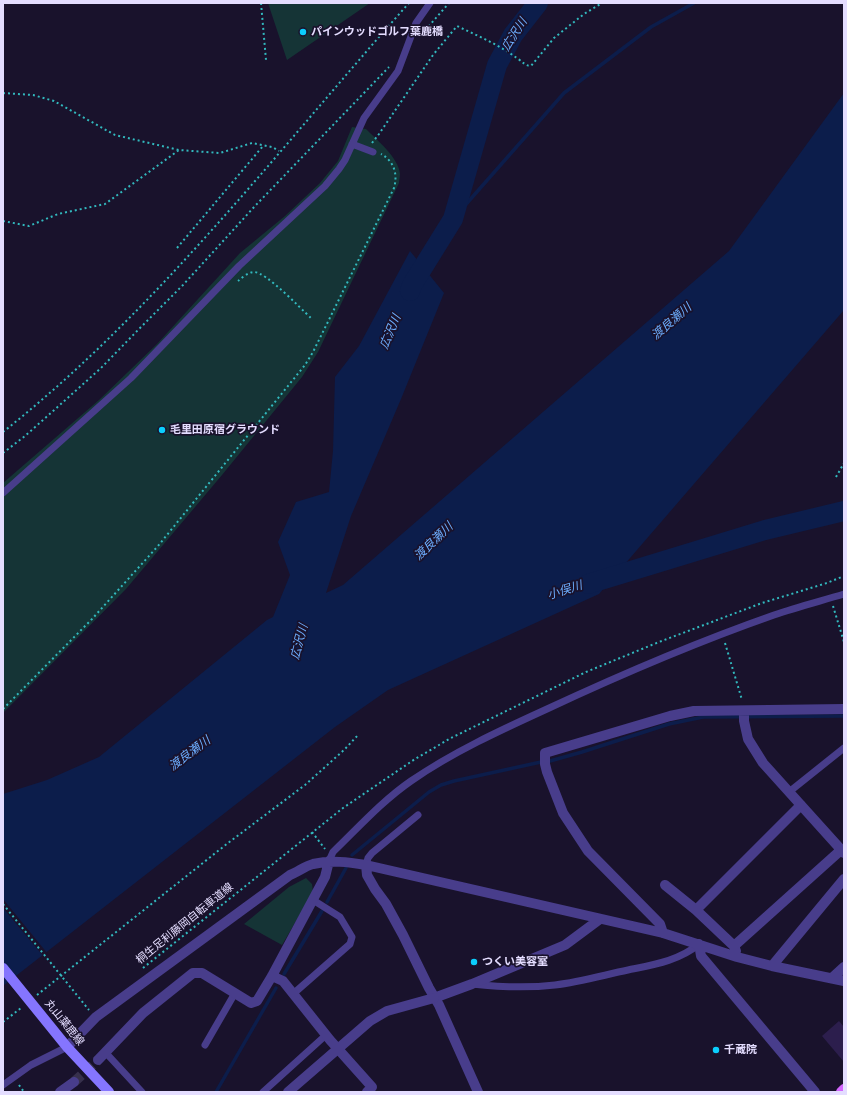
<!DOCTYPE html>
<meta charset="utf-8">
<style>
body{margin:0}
#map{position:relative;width:847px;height:1095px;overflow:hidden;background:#19122c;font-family:Roboto,sans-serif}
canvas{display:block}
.frame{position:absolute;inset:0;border:4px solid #e4ddff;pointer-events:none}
</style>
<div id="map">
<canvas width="847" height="1095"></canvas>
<div class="frame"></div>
</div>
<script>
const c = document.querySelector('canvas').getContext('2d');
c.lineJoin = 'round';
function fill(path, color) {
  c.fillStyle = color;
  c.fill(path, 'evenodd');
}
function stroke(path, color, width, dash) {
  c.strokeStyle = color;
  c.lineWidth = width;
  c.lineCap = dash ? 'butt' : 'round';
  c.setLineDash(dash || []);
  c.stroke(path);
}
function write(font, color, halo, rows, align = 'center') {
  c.font = font + ' Roboto,"Noto Sans JP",sans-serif';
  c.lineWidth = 3.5;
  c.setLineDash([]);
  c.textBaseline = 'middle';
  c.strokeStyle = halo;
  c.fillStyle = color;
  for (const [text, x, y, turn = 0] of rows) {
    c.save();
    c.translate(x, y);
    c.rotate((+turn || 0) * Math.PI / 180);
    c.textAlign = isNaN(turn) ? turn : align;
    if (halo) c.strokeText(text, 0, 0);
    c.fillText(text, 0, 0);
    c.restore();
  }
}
fill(new Path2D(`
 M268,3h102l-83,57z
 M352,127l14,2c10,10 33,29 34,45 0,3 -1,6 -1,9l-81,169 -16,25 -80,98 -96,114 -123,124v-230l96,-83 58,-56 83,-91 45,-37 35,-33 18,-22z
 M306,878l6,6 1,8 -31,53 -38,-21 45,-37z`), '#153436');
fill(new Path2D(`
 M844,93v217l-245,284 -211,96 -53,37 -332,259v-192l44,-14 52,-23 168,-137 6,-3 17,-42 -12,-33 18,-40 33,-10 4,-41 2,-74 24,-31 51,-95 34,42 -43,106 -50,117 -25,77 17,-8 386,-334z`), '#0c1d4b');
fill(new Path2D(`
 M3,899l45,55 -4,3 -41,-49z`), '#19122c');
stroke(new Path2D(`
 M453,219l111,-126 87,-66 43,-24
 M550,761l32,-9 87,-28 34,-7 141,-1
 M352,855l77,-63 12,-7 13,-4 87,-19
 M327,902l19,-34
 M284,974l38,-63
 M216,1092l60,-104`), '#0c1d4b', 3.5);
stroke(new Path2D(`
 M410,291l2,-6 41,-66 44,-154 16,-30 25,-32
 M588,584l177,-54 79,-19`), '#0c1d4b', 20);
fill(new Path2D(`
 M839,1021l5,6v35l-22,-26z`), '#2c1e4d');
stroke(new Path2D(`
 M74,1082l24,-22`), '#37304c', 10, [10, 5]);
stroke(new Path2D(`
 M261,3l5,57
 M422,34l27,-31
 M3,93l30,2 21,6 61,34 64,15 41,3 32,-10 20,4 7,4
 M372,143l7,-9 54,-79 24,-29c21,10 43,19 61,33 5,3 7,7 13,7l23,-28 30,-24 18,-11
 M3,221l26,5 29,-12 47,-10 74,-54
 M177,248l86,-102
 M238,281c4,-3 10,-9 16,-9 12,0 46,36 57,46
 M3,432c155,-123 275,-282 406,-429
 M3,453l22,-17 27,-24 49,-44 38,-39 44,-44 72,-79 134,-139
 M836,477l8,-14
 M833,606l11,36
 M725,643l17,57
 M3,709l89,-90 66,-73 147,-181 8,-13 81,-164c4,-14 0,-27 -13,-34
 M312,832l13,17
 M3,904l86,106
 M143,968l200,-160 72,-49 36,-21 135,-66 73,-30 103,-39 65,-20 17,-7
 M37,995l191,-152 77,-58 39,-35 15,-16
 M3,1022l18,-14
 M19,1085l5,7`), '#32b9be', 2, [2, 3]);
stroke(new Path2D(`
 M352,144l21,8
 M3,493l128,-115 108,-112 86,-80 14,-17 6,-9 19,-42 34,-47 18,-48 14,-20
 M789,792l55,-44
 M329,861l4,-9c25,-24 49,-51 78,-71 42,-29 90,-51 136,-72 75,-35 150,-67 227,-94 23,-8 47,-14 70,-21
 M366,865l2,-7 4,-5 46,-38
 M472,984c27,3 57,4 83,1 25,-3 49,-10 73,-15 24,-5 51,-9 71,-26
 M293,994l57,-50 2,-7 -12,-20 -27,-17
 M205,1045l30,-52
 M106,1053l36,39
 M3,1085l28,-20 36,-18
 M263,1092l63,-57`), '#483d8b', 7);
stroke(new Path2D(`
 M744,711v10l4,18 15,24 81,90
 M366,865l1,10 8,14 11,15 17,31 26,53 10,17 39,87
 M665,885l31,25 38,36 2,5
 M696,910l105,-105
 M663,933l-3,-9 -72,-73 -25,-38 -16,-41 -2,-8v-11l125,-37 24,-5 150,-2
 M699,944l2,12 114,136
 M734,946l107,-96
 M772,966l72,-87
 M272,976l11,5 47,59 42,47 -5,5
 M832,978l12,-11
 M434,998l38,-14 93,-39 35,-26
 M67,1047l29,-30 194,-142c8,-3 15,-9 23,-11 18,-4 35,-2 53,1l297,68 74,24 35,9 72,15
 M98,1060l45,-47 50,-40h9l49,30 6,-2 15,-25 53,-99 4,-16
 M60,1092l14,-10`), '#483d8b', 10);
stroke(new Path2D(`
 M288,1092l82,-71 17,-10 47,-13`), '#483d8b', 10);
stroke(new Path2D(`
 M3,968l64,79 42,45`), '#8575fe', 10);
stroke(new Path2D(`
 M841,1092l3,-3`), '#d365fe', 10);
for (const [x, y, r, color] of [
 [303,32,4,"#0bcefd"],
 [162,430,4,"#0bcefd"],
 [474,962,4,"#0bcefd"],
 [716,1050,4,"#0bcefd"]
]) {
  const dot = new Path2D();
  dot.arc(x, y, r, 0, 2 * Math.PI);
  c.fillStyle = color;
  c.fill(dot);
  stroke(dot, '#19122c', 1.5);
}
write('bold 11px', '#e4ddff', '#19122c', [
 ["パインウッドゴルフ葉鹿橋",311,32],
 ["毛里田原宿グラウンド",170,430],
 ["つくい美容室",482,962],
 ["千蔵院",724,1050]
], 'left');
write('11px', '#e4ddff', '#19122c', [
 ["桐生足利藤岡自転車道線",185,924,-39],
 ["丸山葉鹿線",64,1023,51]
]);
write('italic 12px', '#6cadfe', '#19122c', [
 ["広沢川",515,35,-57],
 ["渡良瀬川",672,322,-41],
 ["広沢川",391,332,-67],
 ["渡良瀬川",434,542,-44],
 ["小俣川",565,591,-17],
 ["広沢川",300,642,-75],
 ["渡良瀬川",190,754,-37]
]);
</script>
